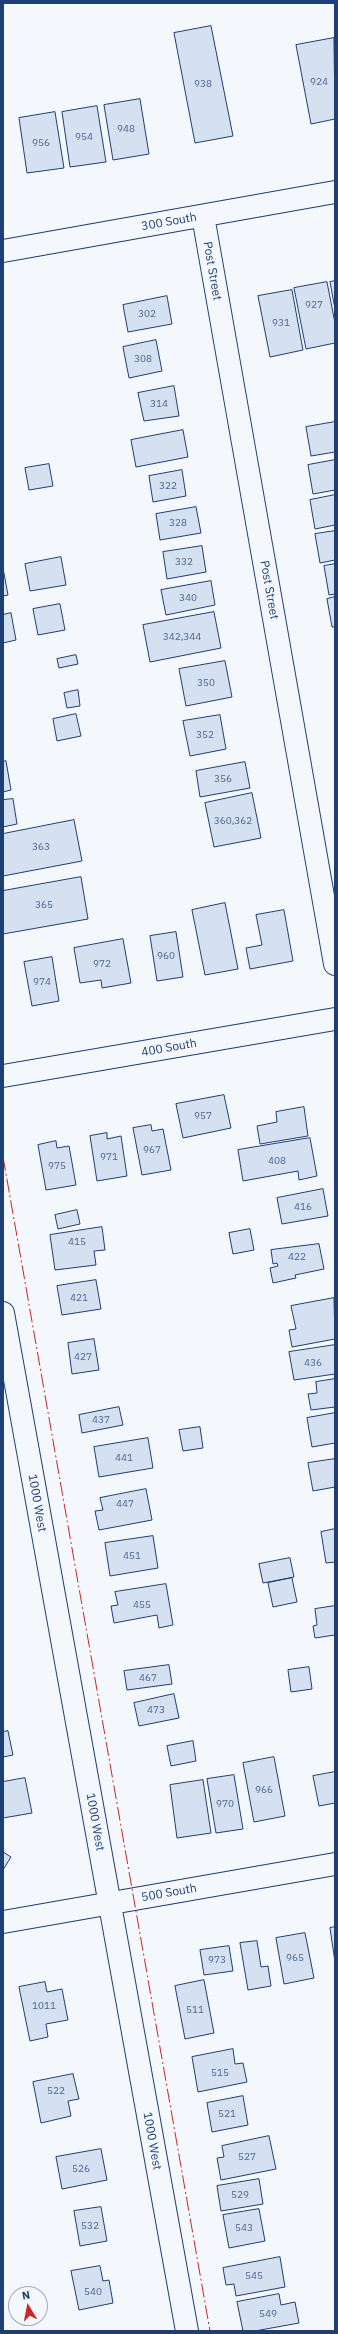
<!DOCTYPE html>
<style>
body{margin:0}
#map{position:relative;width:338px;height:2334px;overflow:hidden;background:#f4f7fb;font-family:"IBM Plex Sans",sans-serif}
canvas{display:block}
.frame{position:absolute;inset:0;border:4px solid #1d3f73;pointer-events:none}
.north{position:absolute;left:8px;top:2286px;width:40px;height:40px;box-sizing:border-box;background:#f4f7fb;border:1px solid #9eadc5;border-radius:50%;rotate:350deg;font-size:11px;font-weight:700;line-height:16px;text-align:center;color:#1d3f73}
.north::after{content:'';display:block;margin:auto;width:14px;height:18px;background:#c62828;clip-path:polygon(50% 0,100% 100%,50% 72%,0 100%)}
</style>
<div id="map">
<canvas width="338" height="2334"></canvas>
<div class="frame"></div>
<div class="north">N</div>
</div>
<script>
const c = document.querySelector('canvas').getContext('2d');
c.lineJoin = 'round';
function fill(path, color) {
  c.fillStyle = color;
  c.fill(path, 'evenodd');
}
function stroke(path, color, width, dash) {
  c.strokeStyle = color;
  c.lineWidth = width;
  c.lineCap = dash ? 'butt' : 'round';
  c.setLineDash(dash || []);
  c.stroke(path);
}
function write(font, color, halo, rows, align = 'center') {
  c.font = font + ' "IBM Plex Sans",sans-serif';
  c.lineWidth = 3;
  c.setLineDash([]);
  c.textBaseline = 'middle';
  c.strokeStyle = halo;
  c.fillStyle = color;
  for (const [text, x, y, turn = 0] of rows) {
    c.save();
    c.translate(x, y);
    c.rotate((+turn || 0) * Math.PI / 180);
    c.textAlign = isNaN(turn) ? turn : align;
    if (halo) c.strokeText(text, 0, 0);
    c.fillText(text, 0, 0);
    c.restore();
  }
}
const building = new Path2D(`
 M211,26l22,110 -38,7 -21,-110z
 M334,38l1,81 -24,5 -15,-79z
 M140,99l9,55 -36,6 -9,-55z
 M97,106l9,56 -36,5 -8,-55z
 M55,112l9,56 -37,5 -8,-55z
 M335,281v28l-5,-27z
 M327,282l8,41v20l-29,6 -12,-61z
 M292,290l11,60 -33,7 -12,-61z
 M167,296l5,28 -44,8 -5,-27z
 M156,340l6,31 -33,7 -6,-31z
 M174,386l5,30 -35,5 -6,-28z
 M335,422v30l-24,4 -5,-29z
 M183,430l5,27 -52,10 -5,-27z
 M335,460v30l-22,4 -5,-29z
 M49,464l4,22 -24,4 -4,-22z
 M182,470l4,26 -33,6 -4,-26z
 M335,495v30l-20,4 -5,-29z
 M196,507l5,26 -41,7 -4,-26z
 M335,531v29l-15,3 -5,-29z
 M202,546l4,26 -39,7 -4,-27z
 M61,557l5,28 -36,6 -5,-27z
 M335,564v30l-6,1 -5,-29z
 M3,568l5,27 -5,1z
 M211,581l4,24 -49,10 -5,-25z
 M335,597v30h-3l-5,-28z
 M60,604l5,26 -27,5 -5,-26z
 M214,612l7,36 -71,14 -7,-37z
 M11,613l5,27 -13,3v-28z
 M76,655l2,9 -19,4 -2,-9z
 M225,661l7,36 -46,9 -7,-37z
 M78,690l2,16 -13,2 -3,-15z
 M76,714l5,22 -24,5 -4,-22z
 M220,715l6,34 -36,7 -7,-35z
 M6,761l5,29 -8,2v-30z
 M245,762l5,26 -50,9 -4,-26z
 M252,793l9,45 -47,9 -9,-44z
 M13,799l4,25 -14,3v-27z
 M74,820l8,41 -79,15v-42z
 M81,877l7,42 -85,15v-43z
 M225,903l13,66 -33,6 -13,-65z
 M284,910l9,51 -43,8 -4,-21 16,-3 -6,-30z
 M176,932l7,45 -26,4 -7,-45z
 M123,939l8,44 -29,5 -1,-8 -21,3 -6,-35z
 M52,957l7,44 -27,5 -8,-44z
 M224,1095l7,33 -48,10 -7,-34z
 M304,1107l4,29 -48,8 -3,-18 20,-4 -1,-10z
 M151,1125l1,6 11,-2 8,41 -29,5 -9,-47z
 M107,1133v6l14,-3 6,40 -30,5 -7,-45z
 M310,1138l7,38 -18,4 -1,-9 -55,10 -5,-31z
 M56,1141l1,7 12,-2 7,39 -30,5 -8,-45z
 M323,1189l5,27 -46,8 -5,-26z
 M77,1210l3,14 -22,5 -3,-14z
 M102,1227l3,23 -11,1 2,14 -41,5 -5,-35z
 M250,1229l4,21 -21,4 -4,-21z
 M319,1244l5,25 -29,6 1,3 -23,5 -3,-15 8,-2 -1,-3 -4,1 -2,-14z
 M96,1280l5,29 -39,6 -5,-29z
 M334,1298l1,41 -43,8 -3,-17 7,-1 -5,-23z
 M94,1339l5,31 -27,4 -4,-31z
 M335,1345v29l-41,6 -5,-28z
 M335,1379v28l-24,3 -3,-16 9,-1 -1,-11z
 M119,1407l4,18 -41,8 -3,-18z
 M335,1413v30l-23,4 -5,-29z
 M200,1427l3,21 -20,3 -4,-21z
 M148,1438l5,30 -54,9 -5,-30z
 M335,1459v28l-22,4 -5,-28z
 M146,1489l6,31 -53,10 -4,-19 8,-1 -3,-12z
 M335,1529v33l-9,1 -5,-31z
 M153,1536l5,32 -48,8 -5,-33z
 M290,1558l4,19 -31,6 -4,-19z
 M292,1578l5,24 -24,5 -5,-24z
 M166,1584l7,41 -14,3 -2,-13 -43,8 -3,-17 7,-1 -3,-13z
 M335,1606v29l-20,3 -2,-12 4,-1 -2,-16z
 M169,1665l3,19 -45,6 -3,-19z
 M309,1667l3,22 -21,3 -3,-22z
 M174,1694l5,24 -40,8 -5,-23z
 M8,1731l5,24 -10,2v-25z
 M193,1741l3,20 -25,5 -4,-20z
 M274,1757l11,59 -31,6 -11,-59z
 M335,1772v31l-16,3 -6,-30z
 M234,1775l9,54 -27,4 -9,-54z
 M25,1778l7,35 -29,5v-36z
 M203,1780l8,53 -34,5 -7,-53z
 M3,1852l8,5 -8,13z
 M335,1927v35l-5,-34z
 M305,1933l9,45 -30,6 -8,-46z
 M257,1941l4,26 7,-1 3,20 -23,4 -8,-47z
 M229,1946l4,25 -29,4 -4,-25z
 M204,1980l10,53 -29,6 -10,-53z
 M45,1982l2,10 15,-3 6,31 -22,4 2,13 -18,4 -11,-54z
 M233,2049l2,15 8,-1 4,19 -49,10 -6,-35z
 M73,2074l6,25 -11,2 3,15 -30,7 -8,-41z
 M243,2096l5,29 -36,7 -5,-29z
 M269,2136l7,33 -55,11 -4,-22 7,-1 -2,-11z
 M101,2149l6,31 -45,9 -6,-32z
 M259,2179l4,25 -42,7 -4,-25z
 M101,2207l6,34 -27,5 -6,-35z
 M259,2209l6,32 -36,7 -6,-33z
 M280,2257l5,30 -49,9 -2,-12 -8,1 -3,-17z
 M100,2266l3,15 6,-1 4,23 -34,7 -8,-39z
 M279,2294l2,11 14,-3 4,21 -44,8h-12l-6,-29z`);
fill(building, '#d5e0f0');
stroke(building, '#1d3f73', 1);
const minor = new Path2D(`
 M203,216l132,748
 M3,251l332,-59
 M3,1313l184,1018
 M3,1922l332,-58`);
const major = new Path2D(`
 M3,1076l332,-57`);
stroke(minor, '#1d3f73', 24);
stroke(major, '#1d3f73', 24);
stroke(minor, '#f4f7fb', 22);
stroke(major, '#f4f7fb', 22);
stroke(new Path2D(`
 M3,1157l207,1174`), '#c62828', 1, [14, 3, 2, 3]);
write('10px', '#4b6792', null, [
 ["924",319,82],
 ["938",203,84],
 ["948",126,129],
 ["954",84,137],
 ["956",41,143],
 ["927",314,305],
 ["302",147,314],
 ["931",281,323],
 ["308",143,359],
 ["314",159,404],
 ["322",168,486],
 ["328",178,523],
 ["332",184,562],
 ["340",188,598],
 ["342,344",182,637],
 ["350",206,683],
 ["352",205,735],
 ["356",223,779],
 ["360,362",233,821],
 ["363",41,847],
 ["365",44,905],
 ["960",166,956],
 ["972",102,964],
 ["974",42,982],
 ["957",203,1116],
 ["967",152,1150],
 ["971",109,1157],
 ["408",277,1161],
 ["975",57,1166],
 ["416",303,1207],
 ["415",77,1242],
 ["422",297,1257],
 ["421",79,1298],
 ["427",83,1357],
 ["436",313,1363],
 ["437",101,1420],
 ["441",124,1458],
 ["447",125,1504],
 ["451",132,1556],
 ["455",142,1605],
 ["467",148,1678],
 ["473",156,1710],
 ["966",264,1790],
 ["970",225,1804],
 ["965",295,1958],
 ["973",217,1960],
 ["1011",44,2006],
 ["511",195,2010],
 ["515",220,2073],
 ["522",56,2091],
 ["521",227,2114],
 ["527",247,2157],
 ["526",81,2169],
 ["529",240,2195],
 ["532",90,2226],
 ["543",244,2228],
 ["545",254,2276],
 ["540",93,2292],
 ["549",268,2314]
]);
write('12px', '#1d3f73', '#f4f7fb', [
 ["300 South",169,222,-10],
 ["Post Street",212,271,80],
 ["Post Street",269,590,80],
 ["400 South",169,1048,-10],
 ["1000 West",37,1503,80],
 ["1000 West",95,1822,80],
 ["500 South",169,1893,-10],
 ["1000 West",152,2141,80]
]);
</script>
